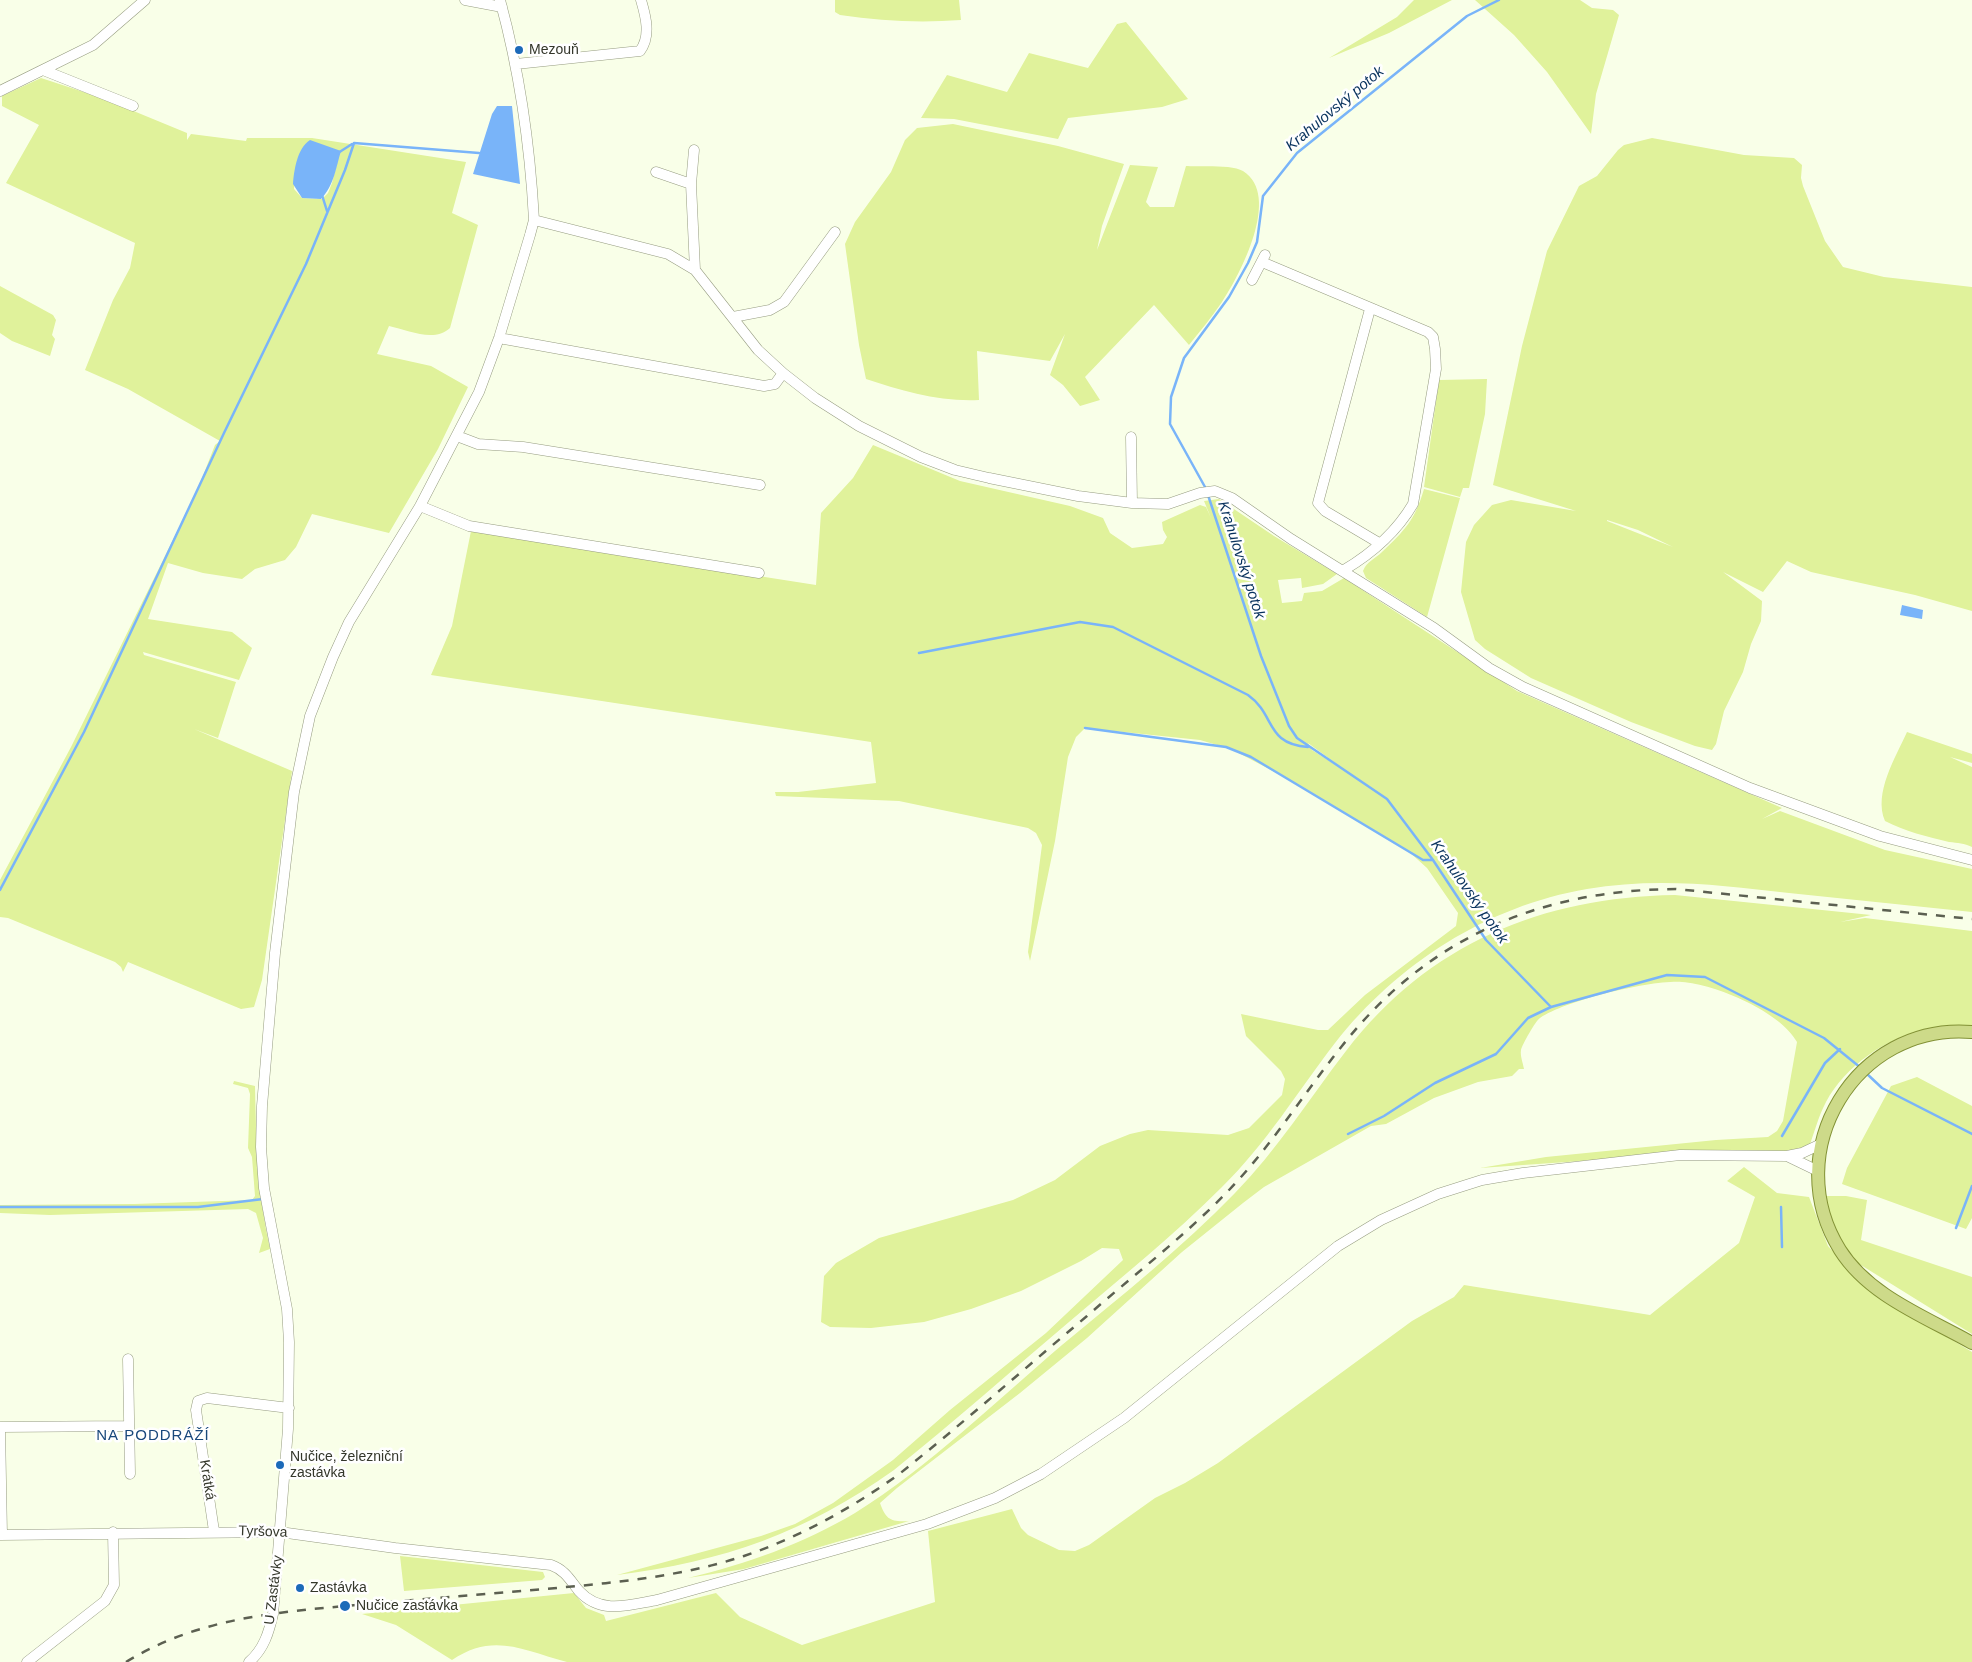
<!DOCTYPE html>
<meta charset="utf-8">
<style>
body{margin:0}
canvas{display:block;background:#f9ffe8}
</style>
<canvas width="1972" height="1662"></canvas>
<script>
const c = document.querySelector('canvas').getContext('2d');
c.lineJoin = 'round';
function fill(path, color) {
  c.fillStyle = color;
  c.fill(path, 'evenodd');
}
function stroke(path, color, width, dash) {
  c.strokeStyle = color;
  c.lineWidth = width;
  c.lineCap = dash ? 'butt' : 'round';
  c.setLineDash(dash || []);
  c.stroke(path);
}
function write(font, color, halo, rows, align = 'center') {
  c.font = font + ' Helvetica,sans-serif';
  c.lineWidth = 5;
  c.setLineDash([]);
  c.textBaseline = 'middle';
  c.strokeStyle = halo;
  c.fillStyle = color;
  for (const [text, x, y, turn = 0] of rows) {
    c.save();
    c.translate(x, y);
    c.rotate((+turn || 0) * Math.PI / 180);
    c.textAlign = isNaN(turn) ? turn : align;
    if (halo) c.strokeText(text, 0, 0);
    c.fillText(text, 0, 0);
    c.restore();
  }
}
fill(new Path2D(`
 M835,0h124l2,20c-42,3 -80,1 -121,-5l-5,-3z
 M1414,0h38l-63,33 -60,25 68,-41z
 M1475,0h105l12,8 21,2 6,5 -23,79 -5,40 -44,-62 -33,-37z
 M1126,22l62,77 -26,8 -94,11 -10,21 -104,-20 -33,-1 26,-43 60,17 22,-39 59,15 29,-44z
 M41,78l61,20 85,35v7l4,-6 55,7 1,-3h65l154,24 -14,51 26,12 -28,103c-16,15 -42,2 -61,-2l-12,28 54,12 37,21 -30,62 -49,84 -77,-19 -16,33 -11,13 -30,9 -13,10 -39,-6 -35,-10 -20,56 84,13 20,16 -13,32 -96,-28 1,3 92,27 -18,56 -24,-9 98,42 -30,209 -8,27 -13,2 -113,-47 -5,10 -2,-5 -6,-5 -107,-44 -8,-1v-37l71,-133 126,-256 18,-46 5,-4 -92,-52 -43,-19 28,-70 17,-32 5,-25 -129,-60 33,-58 -37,-19v-10zM340,151l-8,32 -4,10 -6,6 -20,-1 -8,-9 1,-18z
 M953,124l105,22 66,18 -22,62 -5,24 33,-85 28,2 -12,35 4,5h24l12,-41c13,1 46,-2 57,5 39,24 -3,104 -21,131 -10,15 -22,29 -33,43l-35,-40 -69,72 15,23 -20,6 -17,-21 -13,-10 15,-41 -15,27 -73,-10 2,49c-39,2 -77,-9 -113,-21l-7,-34 -14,-101 10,-22 36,-50 14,-32 12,-12z
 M1652,138l92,17 50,3 8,7 -1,13 2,8 22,55 18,26 41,10 88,10v324l-57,-16 -104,-23 -24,-11 -24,31 -40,-20 39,29 -1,20 -10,23 -8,28 -19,39 -8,33 -4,6 -17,-4 -64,-24 -100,-44 -46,-29 -10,-9 -14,-48 5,-50 8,-17 18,-20 19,-5 65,11 -83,-26 29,-139 25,-95 32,-65 18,-10 21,-26 6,-5zM1607,520l31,10 35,17 -66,-26z
 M0,286l53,29 3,5 -4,15 3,4 -5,17 -38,-15 -12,-8z
 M1487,379l-2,35 -16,74h-6l-3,9 -36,-10 15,-107z
 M873,445l87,36 110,25 33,12 7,15 22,15 31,-4 4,-7 -4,-7 -1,-8 38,-17 6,2 5,11 -7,-17 15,-2 55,37 63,38 -14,10 -21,4 -1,-10 -23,2 4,23 20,-2 2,-8 18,-2 22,-13 173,113 265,117 -20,11 18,-8 105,39 87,19v43c-61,-6 -122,-13 -183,-19 -67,-8 -134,-16 -202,-4 -100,17 -190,75 -252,154 -37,48 -69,101 -113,144 -48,48 -101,91 -153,135 -58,49 -115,100 -175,148 -87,62 -171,92 -277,105l144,-39 34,-12 38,-21 60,-43 57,-50 96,-77 77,-73 -4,-11 -17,-1 -21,13 -60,30 -50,18 -47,13 -53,6 -41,-1 -9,-5 3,-46 12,-13 43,-25 134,-38 42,-20 45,-34 30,-12 18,-4 80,5 21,-7 33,-33 3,-16 -4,-8 -35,-35 -5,-22 77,16h10l37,-35 91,-69 2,-13 -31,-45 -20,-18 -117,-70 -59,-31 -31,-9 -115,-12 -9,9 -8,20 -13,84 -25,120 -2,-9 14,-107 -6,-12 -8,-5 -129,-27 -123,-5 -1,-4h23l78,-9 -5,-41 -440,-67 21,-49 19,-95 345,54 5,-72 32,-35zM1308,743l45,33 -41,-26z
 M1424,489l36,9 -33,119 -61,-39 -3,-7c4,-10 12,-12 19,-19 23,-22 33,-32 42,-63z
 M1907,732l65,22v9l-22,-6 22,10v80c-8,-4 -14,-4 -23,-5 -21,-5 -45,-11 -64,-21 -12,-28 11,-64 22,-89z
 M1675,895l196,20 -31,7 25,-4 107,13v95c-16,0 -31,-1 -46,3 -40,9 -81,37 -100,73 -8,15 -12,32 -18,48l-169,7 -159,11 66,-11 170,-17 52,-3 9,-6 6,-10 14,-79c-16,-30 -82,-58 -115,-60 -32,-2 -115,18 -142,36 -4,2 -18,27 -19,32 -1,6 2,13 3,19h-5l-7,7 -34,6 -44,16 -48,26 -15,2 -107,61 -21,16 -61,49 -95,86 -67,55 -123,95 -17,15c6,17 11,19 29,18l-165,48 -56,9c58,-14 115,-34 167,-65 75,-47 140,-111 207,-168 59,-49 120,-97 173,-152 42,-43 74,-94 111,-142 82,-107 196,-154 329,-156z
 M1917,1077l55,29v112l-6,11 -124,-45 5,-16 44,-82z
 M234,1081l21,5c1,56 3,109 15,163l-11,4 4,-15 -7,-25 -8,-4 -198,6 -50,-2v-8l134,-1 118,-4 3,-4 -3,-39 -4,-9 2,-54 -2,-6 -15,-4z
 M1744,1167l33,26 32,4 19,49 39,42 105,64v310h-1405c-44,-12 -74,-30 -115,-2l-56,-35 -34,-11 212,-21 12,15 18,7 2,6 110,-28 24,24 62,28 133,-43 -7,-71 84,-22 9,19 7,7 31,15 16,1 14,-6 66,-47 30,-15 33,-20 194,-142 42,-24 10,-12 186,30 89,-72 16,-46 -28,-16z
 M1823,1196h23l21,4 -6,40 111,37v57l-116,-72 -25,-35z
 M400,1556l143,16 2,5 -3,3 -138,11z`), '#e0f29b');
fill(new Path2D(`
 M497,106h15l8,78 -47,-10 19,-60z
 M310,140l31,11c-5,16 -7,35 -20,48l-19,-1 -9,-14c1,-13 4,-36 17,-44z
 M1902,605l21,5 -1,9 -22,-4z`), '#79b4f9');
stroke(new Path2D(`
 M338,153l14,-9
 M322,195l5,16
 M1205,487l-35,-63 1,-27 13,-39 45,-61 19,-34 9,-21 6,-46 34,-43 170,-137 32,-16
 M1208,495l53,161 28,70 8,12 90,61 46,61 53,80 65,67 116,-32 38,2 119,61 37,30
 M919,653l161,-31 33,5 135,68c28,20 17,49 60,52
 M1085,728l141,19 25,10 172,103h9
 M0,890l84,-158 140,-299 82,-169 39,-94 9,-27 125,10
 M1866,1073l16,15 90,46
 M1348,1134l36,-18 51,-33 61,-29 32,-36 23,-11
 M1782,1136l43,-73 15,-14
 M0,1207h198l65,-8
 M1781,1207l1,40
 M1956,1228l16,-42`), '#79b4f9', 2.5);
const minor = new Path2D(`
 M465,0l37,7
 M516,64l124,-13c11,-15 6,-34 1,-51
 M43,70l90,36
 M0,91l93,-46 52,-45
 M694,150l-3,34 4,86
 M656,172l35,12
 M534,220l134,34 27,16 63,80 25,23 32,25 44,28 62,31 34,13 34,8 89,18 54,7 36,1 32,-11 15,-2 17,7 59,41 143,89 55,40 34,19 227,101 130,48 92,24
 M1262,262l166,70 5,5 2,12 1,20 -23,135c-16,27 -42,50 -69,66
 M1252,280l13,-25
 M1370,309l-52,194 7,8 54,32
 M733,317l37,-7 14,-8 51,-70
 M499,338l265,48 11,-2 8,-11
 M457,436l21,8 45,3 237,38
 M1131,437l1,66
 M420,506l49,20 290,47
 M1787,1156l31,15
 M128,1359l2,115
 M0,1427l128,-1
 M0,1428l2,107
 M214,1531l-18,-121 2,-9 9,-3 82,10
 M0,1535l280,-3 115,16 156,17c14,5 19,15 28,26 22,24 50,14 78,9l270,-76 68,-26 46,-24 83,-56 214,-172 43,-26 57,-26 44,-14 41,-7 157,-18 107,1 15,-3 19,-9
 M27,1662l78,-61 9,-16 -1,-53
 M249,1662c15,-13 20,-30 24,-48l15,-185 1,-87 -2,-33 -23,-121 -3,-41 1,-41 13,-153 19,-161 16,-76 23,-59 16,-35 71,-116 59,-114 20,-54 31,-103 4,-15c-4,-75 -14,-147 -34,-220`);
const major = new Path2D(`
 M1972,1032c-116,-10 -194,119 -132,218 29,46 86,67 132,93`);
stroke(minor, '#969c81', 11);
stroke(major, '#829135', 14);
stroke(minor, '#fff', 10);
stroke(major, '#cdda89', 12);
stroke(new Path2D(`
 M126,1662c75,-46 156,-50 241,-58 60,-5 119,-10 178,-15 67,-6 135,-12 199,-33 56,-19 106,-47 154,-81 64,-51 126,-106 189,-159 48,-42 99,-81 143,-127 42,-44 74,-96 112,-143 85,-108 197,-156 334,-157l296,30`), '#5c6051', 2.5, [9, 9]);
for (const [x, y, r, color] of [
 [519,50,5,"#1c6ab9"],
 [280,1465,5,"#1c6ab9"],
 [300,1588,5,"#1c6ab9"],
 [345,1606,6,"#1c6ab9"]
]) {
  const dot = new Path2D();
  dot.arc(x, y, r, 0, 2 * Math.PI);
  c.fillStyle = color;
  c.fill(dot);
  stroke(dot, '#fff', 2);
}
write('14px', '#34372b', '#fff', [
 ["Mezouň",529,50],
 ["Nučice, železniční",290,1457],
 ["zastávka",290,1473],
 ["Zastávka",310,1588],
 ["Nučice zastávka",356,1606]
], 'left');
write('14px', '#34372b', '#fff', [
 ["Krátká",207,1480,81],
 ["Tyršova",263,1532,2],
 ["U Zastávky",274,1590,-83]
]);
write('italic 15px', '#08325d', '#fff', [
 ["Krahulovský potok",1335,109,-40],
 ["Krahulovský potok",1241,560,72],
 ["Krahulovský potok",1469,892,55]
]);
c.letterSpacing = '1px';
write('15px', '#19487b', '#fff', [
 ["NA PODDRÁŽÍ",153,1436]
]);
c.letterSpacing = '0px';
</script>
